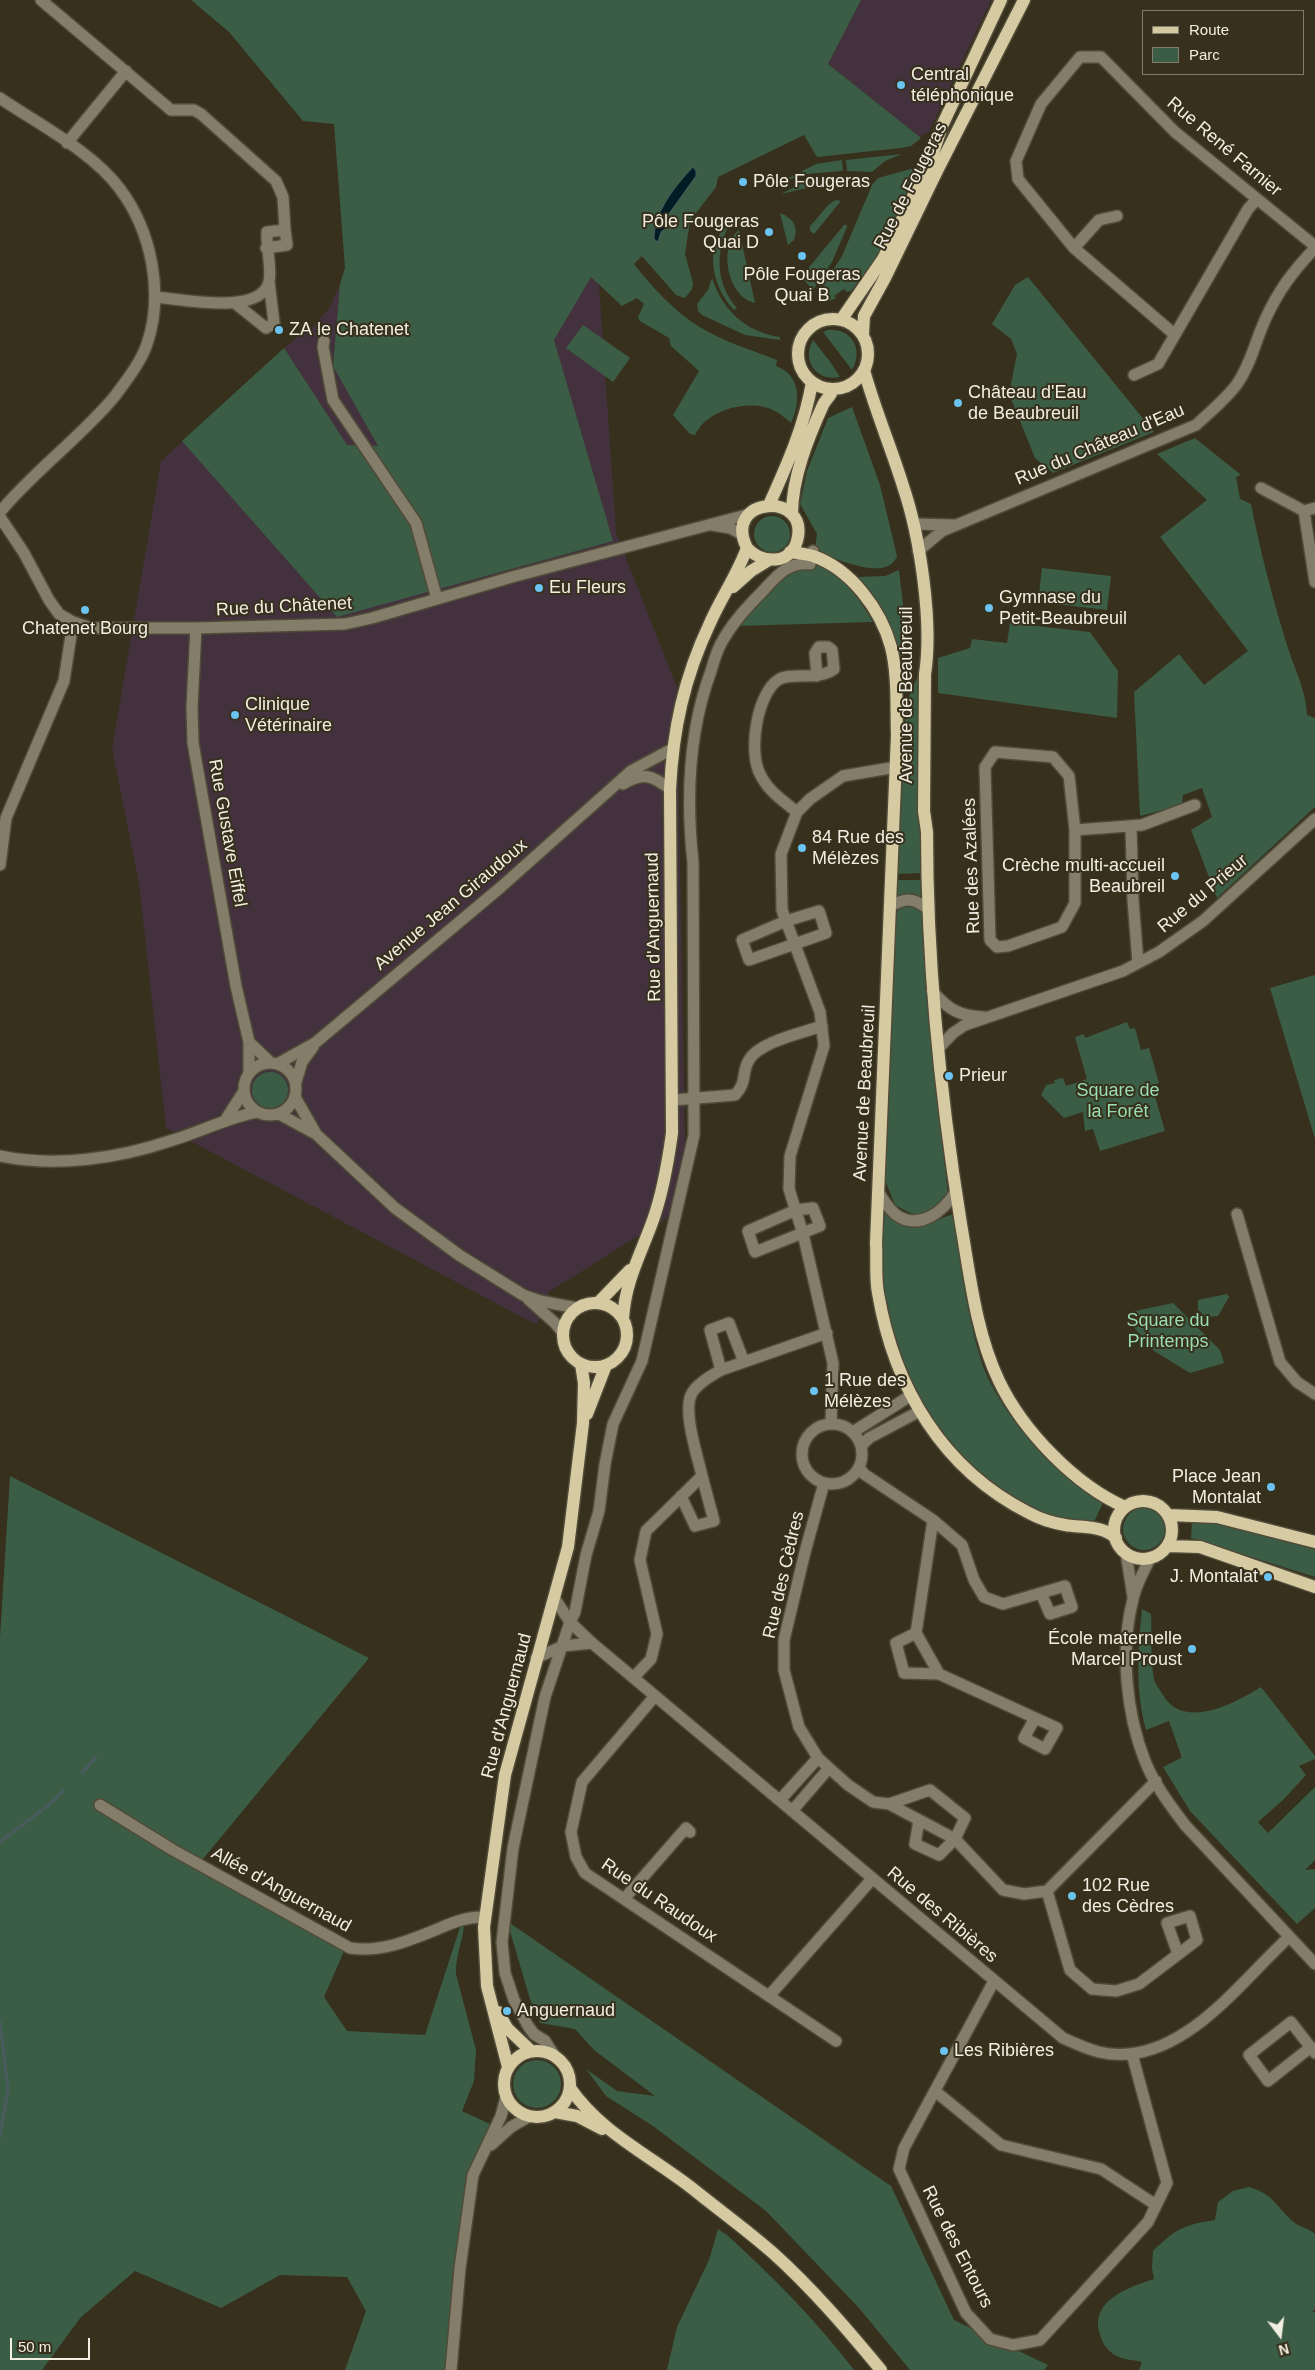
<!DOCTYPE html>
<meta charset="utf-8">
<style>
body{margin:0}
#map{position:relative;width:1315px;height:2370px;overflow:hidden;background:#36301c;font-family:Arial,sans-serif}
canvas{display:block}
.legend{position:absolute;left:1142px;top:10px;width:162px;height:65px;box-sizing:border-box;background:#36301c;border:1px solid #817c6b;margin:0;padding:6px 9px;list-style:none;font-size:15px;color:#f2eee2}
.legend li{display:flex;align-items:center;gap:10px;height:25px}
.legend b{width:25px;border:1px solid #817c6b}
.north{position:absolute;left:1255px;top:2310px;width:50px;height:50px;-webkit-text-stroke:4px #36301c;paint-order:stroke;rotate:165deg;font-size:14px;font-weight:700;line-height:20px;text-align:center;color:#f2eee2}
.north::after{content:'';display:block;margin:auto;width:18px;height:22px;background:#f2eee2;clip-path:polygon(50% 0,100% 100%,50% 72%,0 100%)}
.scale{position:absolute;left:10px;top:2338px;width:80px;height:22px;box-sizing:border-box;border:2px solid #f2eee2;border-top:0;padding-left:6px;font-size:15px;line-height:18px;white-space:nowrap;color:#f2eee2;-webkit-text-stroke:4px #36301c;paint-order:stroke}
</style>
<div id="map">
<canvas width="1315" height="2370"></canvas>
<ul class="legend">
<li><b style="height:6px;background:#d6caa3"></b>Route</li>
<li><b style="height:14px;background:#3b5d46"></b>Parc</li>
</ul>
<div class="north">N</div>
<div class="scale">50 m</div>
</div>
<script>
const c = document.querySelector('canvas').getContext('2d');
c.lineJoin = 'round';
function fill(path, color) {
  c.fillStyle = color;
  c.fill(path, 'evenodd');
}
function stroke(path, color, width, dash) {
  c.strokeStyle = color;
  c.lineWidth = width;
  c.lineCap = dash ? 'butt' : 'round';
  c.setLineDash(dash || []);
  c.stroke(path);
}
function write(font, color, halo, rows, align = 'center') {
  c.font = font + ' Arial,sans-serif';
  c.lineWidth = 4;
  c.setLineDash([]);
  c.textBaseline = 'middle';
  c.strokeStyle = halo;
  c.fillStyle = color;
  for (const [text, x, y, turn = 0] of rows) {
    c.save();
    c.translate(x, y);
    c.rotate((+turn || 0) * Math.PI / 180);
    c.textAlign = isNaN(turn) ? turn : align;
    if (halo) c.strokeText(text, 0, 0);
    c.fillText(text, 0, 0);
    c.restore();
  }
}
fill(new Path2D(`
 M861,0h130l-62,132 -10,5 -91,-73z
 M468,179l131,104 17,249 61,156 9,518 -137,86 -12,33 -371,-197 -27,-245 -27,-134 49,-288 131,-120 19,-12 19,-22 10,-23 -7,82z`), '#43323d');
fill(new Path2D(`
 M191,0h670l-33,64 93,74 -10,8 -10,2 -84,9 -13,-22 -86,42 -2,10 -26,34 -5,33 8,29 -1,6 -7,9 -9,-3 -34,-39 -8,8c18,23 40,47 64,62 24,15 53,24 79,34l-1,6c25,9 25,36 15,57 -5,-4 -10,-9 -16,-12 -24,-13 -68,-2 -80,24l-5,-1 -17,-19 26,-44 -28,-25 -2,-8 -29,-17 -2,-4 6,-13 -7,-6 -15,8 -31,-29 -37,63 59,201 -276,76 -155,-176 102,-93 63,97 31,1 -45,-80 7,-82 5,-16 -11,-144 -31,-3 -74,-89zM688,172l-9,26 -11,17 -1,12 -13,12c0,-27 19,-47 34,-67z
 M902,154l-17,7 -13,11 -25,-1 -1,-11z
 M842,160l1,11 -37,3 -25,8 35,-18z
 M918,167l-35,78 -9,16 -23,30 -4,1 -3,-3 -10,7 2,2 -12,5 -7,-8 25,-39 30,-71 6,-7z
 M827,178l14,2 -60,14 19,-10z
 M836,200l5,1 -27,33 -4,-3v-5c8,-7 16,-22 26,-26z
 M780,213c13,5 19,14 14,27l-6,5z
 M844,225h3v2l-15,35 -19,28 -12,-13z
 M724,228l3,1c-12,26 -10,57 10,79l-3,2c-20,-21 -30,-58 -10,-82z
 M739,230l16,73c-28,-6 -37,-57 -16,-73z
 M1028,277l126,155 -101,41 -18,-15 -26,-64 8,-40 -6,-15 -19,-15 23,-39z
 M712,278c11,33 34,54 68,59v3l-35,-5 -43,-20 -4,-4 -1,-7 11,-14z
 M583,325l47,33 -17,24 -47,-34z
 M828,330c24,-2 36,20 24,40l-29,-38z
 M813,340l18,23 9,14c-23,5 -39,-16 -27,-37z
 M852,407l28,78 17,71c-10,27 -60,2 -79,-3l-3,-3 2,-16 -17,-30 7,-33 21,-53z
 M1195,438l46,37 -5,2 4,22 11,5c9,46 21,92 35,138 7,24 20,47 21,73l8,3v89l-98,91 -26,-68 21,-13 -10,-29 -19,7 -1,10 -42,11 -6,-124 45,-38 25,31 44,-34 -88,-114 47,-37 -50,-46z
 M754 534a18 18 0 1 1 36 0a18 18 0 1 1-36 0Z
 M800,565c6,0 14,0 19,1 26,9 41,35 54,56l-137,4 53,-56z
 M1042,568l69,8 -4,34 -69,-8z
 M899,570l7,59 -6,75 -2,-42 -40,-79v-6l27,-1z
 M1010,623l80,9 28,39 -1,47 -179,-25v-35l32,-10 2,-9 35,4z
 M920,671l3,202 -25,1 6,-146 5,-32z
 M898,880h23l1,18 -10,-5 -15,3z
 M906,903l13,4 4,8 4,79 21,202 -14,15 -18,5 -21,-11 -10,-25 10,-263 4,-9z
 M1315,975v164l-45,-151z
 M1127,1022l3,7 5,-1 6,22 8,-2 10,35 -7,3 13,45 -65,20 -7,-22 -8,2 -2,-19 -19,6 -23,-23 5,-10 9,-2 -1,-3 9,-2 3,8 21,-7 -12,-42 9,-3 1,4z
 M252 1090a18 18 0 1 1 36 0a18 18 0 1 1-36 0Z
 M885,1207l44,16 24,-9c8,48 13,99 28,146 16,52 76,115 122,143l-9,19c-20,-3 -40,-4 -59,-12 -79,-35 -134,-122 -149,-205 -6,-32 -3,-66 -1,-98z
 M1227,1294l2,3 -11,19 -12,1 -8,-7v-10z
 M1173,1303l47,47 4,13 -34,10 -36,-22 -28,-33 4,-6z
 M10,1476l359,182 -171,207 150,77 -24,55 23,34 78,4 39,-120c2,21 -9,38 -8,59l20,76 -2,31 -12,30 28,13 -17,51 -22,195h-106l21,-59 -19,-34 -67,-2 -59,33 -86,-37 -54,46 -39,53h-42v-732z
 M1123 1529a21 21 0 1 1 42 0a21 21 0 1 1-42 0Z
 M1192,1521l22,2 101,25v29l-124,-39z
 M1142,1609l9,5c1,21 -1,44 3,65 1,5 6,11 9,16 21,36 72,8 98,-8l54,69v3l-16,7 7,9 -23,25 -25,22 10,11 47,-46v73l-10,10 10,-1v39l-18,16 -107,-113 -27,-44 18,-9v-3l-12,-34 -23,9c-11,-41 -8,-79 -4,-121z
 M507,1921l384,265 63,134 94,45 -4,5h-134l-51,-62 -93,-97 -113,-85 -47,-30 -20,-27 31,22 38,5 -61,-46 -19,-21 -35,-6 -10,-24z
 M513 2084a24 24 0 1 1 48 0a24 24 0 1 1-48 0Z
 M1249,2187c26,7 27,21 46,36 5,4 13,5 20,11v75l-3,3h3v58h-176l3,-8c-8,-2 -16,-2 -23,-5 -9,-3 -17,-13 -19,-23 -11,-33 29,-47 54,-55l-2,-11 1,-17c23,-22 30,-26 62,-31l3,-18 15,-11z
 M718,2229l9,6c46,42 89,85 127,135h-187l10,-43 32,-67z`), '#3b5d46');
const water = new Path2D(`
 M693,167l3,4v5l-28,39 -1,12 -6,5 -3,10 -4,-3c0,-27 21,-53 39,-72z`);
fill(water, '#021c26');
stroke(water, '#4a5b5e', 1);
stroke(new Path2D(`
 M82,1773l14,-16
 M0,1842l50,-38 13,-13
 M0,2022l8,68 -8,46`), '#4a5b5e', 3);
const minor = new Path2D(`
 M41,0l130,110h23l7,4 75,67 7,16 2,33 -18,2c-1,14 5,38 2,50 -9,34 -87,17 -114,15
 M0,98c38,26 93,54 120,91 32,43 44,105 27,155 -6,18 -21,37 -32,52 -35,42 -80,74 -115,116
 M67,143l59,-72
 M266,248l21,-3 -2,-15
 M1074,248l25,-28 18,-4
 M236,304l30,24 8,-5 -5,-42
 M1174,334l-100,-86 -56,-69 -2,-18 25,-57 39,-47h21l74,75 140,114
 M324,341l-1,6 10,53 83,123 21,76
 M1134,375l24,-11 90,-155 9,-10
 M1261,488l43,23
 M1315,508l-11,3 11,71
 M0,517l24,36 25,47 10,14 14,8 18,6h105l149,-4 27,-6 140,-41 238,-63
 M914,524l40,1
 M712,525l18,3 13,7
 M918,551l24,-20 254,-106c14,-13 30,-26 41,-41 14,-20 18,-42 28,-64 13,-29 28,-49 50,-72
 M196,628l-4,79 1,36 43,243 13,56v31
 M623,784c20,-12 29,-9 47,5
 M797,812c-15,-12 -29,-21 -37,-38 -12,-23 -3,-80 18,-94 13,-9 38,2 56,-11l-2,-19 -4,-3h-9l-4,6 2,23
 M1131,827l2,73 5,63
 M1075,830l-6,-54 -16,-19 -58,-5 -10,15 5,173 7,7 11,-1 54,-19 13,-24v-73l67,-5 53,-20
 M0,865l6,-47 58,-137 9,-59
 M891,906c15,-9 23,-8 37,3
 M819,911l7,22 -77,27 -7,-20 44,-19z
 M932,991c17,19 27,25 52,26
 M249,1042l22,21
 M938,1049l15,-16 12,-8 158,-54 36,-19 44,-31 112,-102
 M244 1089a26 26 0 1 1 52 0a26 26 0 1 1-52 0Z
 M277,1064l38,-21 12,-10 174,-146 130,-116 41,-22
 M296,1082l6,-20 11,-15
 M295,1097l20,35
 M673,1100l62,-5c13,-14 6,-22 14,-35 10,-18 53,-27 73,-34
 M279,1114l37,20 79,74 64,47 64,40 17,6 37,7
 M226,1119l18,-28
 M0,1156c56,12 120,2 173,-16 29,-9 54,-22 84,-28
 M878,1192c5,7 10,16 17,22 24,18 49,-3 61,-23
 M813,1208l7,18 -65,26 -7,-21 48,-21z
 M1237,1214l43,148 17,20 18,12
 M528,1299l27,24 8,10
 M721,1370l-11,-40 19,-7 15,39
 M802 1454a30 30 0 1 1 60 0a30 30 0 1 1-60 0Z
 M831,1424l2,-61 -30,-129 -14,-45 1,-33 34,-110 -4,-34 -38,-102 -1,-56 16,-42 13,-13 33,-23 53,-9
 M853,1432l57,-36
 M861,1446l8,-8 49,-26
 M859,1467l5,7 69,46 29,25 12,35 10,17 19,7 62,-18 7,21 -22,7 -9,-21
 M824,1483l-19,69 -21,88v30l15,57 19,31 30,27 25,17 16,2 66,35 48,51 21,4 23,-3 109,-110
 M681,1496l14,30 19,-5 -12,-45
 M933,1520l-17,113 23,41 118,54 -12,21 -21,-11 11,-20
 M1126,1553l7,44
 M1151,1557c-7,13 -15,28 -18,42 -13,50 -7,114 12,162 9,23 25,44 40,64l130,139
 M555,1599l15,23 22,21 471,395c11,5 24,11 36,14 79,18 139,-68 190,-115
 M916,1633l-20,10 8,30 35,1
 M536,1658l27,-12 29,-3
 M634,1677l17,-18 6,-25 -17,-74 6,-29 56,-55c-4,-19 -19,-62 -11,-81 5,-11 20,-19 30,-25l106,-37
 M655,1696l-73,86 -11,50 5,25 9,16 251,168
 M780,1800l38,-42
 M889,1804l41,-14 35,28 -10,21 -16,16 -24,-11 4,-24
 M100,1805l73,45 177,98c31,5 61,-8 90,-20 14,-6 29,-12 45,-11
 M792,1811l37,-43
 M1047,1891l23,79 22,19 24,2 23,-7 58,-44 -7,-24 -23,7 11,31
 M624,1899l62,-71 4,4
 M994,1981l-90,167 -5,21 67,144 24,26 23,6 27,-5 108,-118 19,-39 -35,-129
 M769,1996l103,-117
 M1311,2047l-43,34 -19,-26 42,-33 24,31
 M554,2055l-9,-14 -11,-7 -6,-8 -14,-26 -9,-27 -3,-31 11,-94 32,-151 25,-75 5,-10 11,-57 13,-44 6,-47 8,-40 29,-63 52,-226 -1,-273c-7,-64 -5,-129 18,-191 3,-10 6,-22 12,-31 10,-18 23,-32 38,-47 15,-16 25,-31 49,-29l3,-13
 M935,2091l66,54 100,24 55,36
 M491,2145l20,-18 19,-11
 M451,2370l9,-102 13,-93 28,-59 5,-19`);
const major = new Path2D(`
 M798 354a35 35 0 1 1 70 0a35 35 0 1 1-70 0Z
 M841,320l42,-61 48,-100 11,-33 59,-126
 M863,335l1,-19 22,-40 51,-105 87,-171
 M864,370c11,40 27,77 39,116 17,50 30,136 22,188l-1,137 3,21c0,132 13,262 34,392 9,52 15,109 38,157 24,50 76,104 126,126
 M769,505c18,-40 36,-80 43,-123
 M792,514c0,-36 16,-76 31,-109 3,-6 8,-9 10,-16
 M790,552c8,1 16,2 23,4 38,13 68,54 78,91 7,28 5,59 6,88l-21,508c1,16 -1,34 2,50 16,94 64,176 151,220 11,6 24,10 36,12 17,3 37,0 51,13
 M733,587l18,-16 18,-11
 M563 1335a32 32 0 1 1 64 0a32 32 0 1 1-64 0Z
 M598,1303l32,-33
 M623,1319c2,-38 18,-65 30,-99 10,-28 15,-58 19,-87l-2,-344c3,-60 14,-111 40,-166 11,-25 27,-48 37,-75 -26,-52 64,-57 50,-7 -7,24 -35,23 -50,7
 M587,1414l19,-49
 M1114 1530a29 29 0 1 1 58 0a29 29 0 1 1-58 0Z
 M1168,1515l49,2 98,25
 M1167,1546l33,1 115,40
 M498,2012l9,16 24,23
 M504 2084a33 33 0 1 1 66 0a33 33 0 1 1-66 0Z
 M508,2067l-21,-81 -3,-59 21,-152 63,-228 15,-124 1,-40 -3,-19
 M570,2088c31,45 81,68 123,101 26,21 54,41 80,64 39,35 74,76 108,117
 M555,2112l22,4 25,13`);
stroke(minor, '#504b38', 14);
stroke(major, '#504b38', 15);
stroke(minor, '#837d6a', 11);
stroke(major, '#d6caa3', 12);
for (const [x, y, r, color] of [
 [901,85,5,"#6ac3f1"],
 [743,182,5,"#6ac3f1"],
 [769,232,5,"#6ac3f1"],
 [802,256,5,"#6ac3f1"],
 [279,330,5,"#6ac3f1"],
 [958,403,5,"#6ac3f1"],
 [539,588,5,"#6ac3f1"],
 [989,608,5,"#6ac3f1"],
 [85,610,5,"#6ac3f1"],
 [235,715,5,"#6ac3f1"],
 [802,848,5,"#6ac3f1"],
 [1175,876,5,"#6ac3f1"],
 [949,1076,5,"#6ac3f1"],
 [814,1391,5,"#6ac3f1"],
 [1271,1487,5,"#6ac3f1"],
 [1268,1577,5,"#6ac3f1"],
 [1192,1649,5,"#6ac3f1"],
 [1072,1896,5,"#6ac3f1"],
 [507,2011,5,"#6ac3f1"],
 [944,2051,5,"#6ac3f1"]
]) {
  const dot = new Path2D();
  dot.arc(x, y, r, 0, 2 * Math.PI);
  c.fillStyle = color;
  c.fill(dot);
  stroke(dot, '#36301c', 2);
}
write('18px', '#f2eee2', '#36301c', [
 ["Central",911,75],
 ["téléphonique",911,96],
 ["Pôle Fougeras",753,182],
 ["Pôle Fougeras",759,222,"right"],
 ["Quai D",759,243,"right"],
 ["Pôle Fougeras",802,275,"center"],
 ["Quai B",802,296,"center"],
 ["ZA le Chatenet",289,330],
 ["Château d'Eau",968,393],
 ["de Beaubreuil",968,414],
 ["Eu Fleurs",549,588],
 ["Gymnase du",999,598],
 ["Petit-Beaubreuil",999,619],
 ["Chatenet Bourg",85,629,"center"],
 ["Clinique",245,705],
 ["Vétérinaire",245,726],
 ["84 Rue des",812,838],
 ["Mélèzes",812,859],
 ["Crèche multi-accueil",1165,866,"right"],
 ["Beaubreil",1165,887,"right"],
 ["Prieur",959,1076],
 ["1 Rue des",824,1381],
 ["Mélèzes",824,1402],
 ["Place Jean",1261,1477,"right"],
 ["Montalat",1261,1498,"right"],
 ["J. Montalat",1258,1577,"right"],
 ["École maternelle",1182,1639,"right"],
 ["Marcel Proust",1182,1660,"right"],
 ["102 Rue",1082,1886],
 ["des Cèdres",1082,1907],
 ["Anguernaud",517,2011],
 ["Les Ribières",954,2051]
], 'left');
write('18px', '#f2eee2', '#36301c', [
 ["Rue René Farnier",1224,147,40],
 ["Rue de Fougeras",911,186,-63],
 ["Rue du Château d'Eau",1100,445,-23],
 ["Rue du Châtenet",284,607,-3],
 ["Avenue de Beaubreuil",907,695,-90],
 ["Rue Gustave Eiffel",227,833,80],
 ["Rue des Azalées",972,866,-92],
 ["Rue du Prieur",1203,894,-40],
 ["Avenue Jean Giraudoux",451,905,-40],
 ["Rue d'Anguernaud",654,927,-91],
 ["Avenue de Beaubreuil",865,1093,-87],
 ["Rue des Cèdres",784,1575,-77],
 ["Rue d'Anguernaud",507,1706,-75],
 ["Allée d'Anguernaud",281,1890,29],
 ["Rue du Raudoux",659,1901,34],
 ["Rue des Ribières",942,1915,40],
 ["Rue des Entours",957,2247,63]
]);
write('18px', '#9adeb0', '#36301c', [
 ["Square de",1118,1091],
 ["la Forêt",1118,1112],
 ["Square du",1168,1321],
 ["Printemps",1168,1342]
]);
</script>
